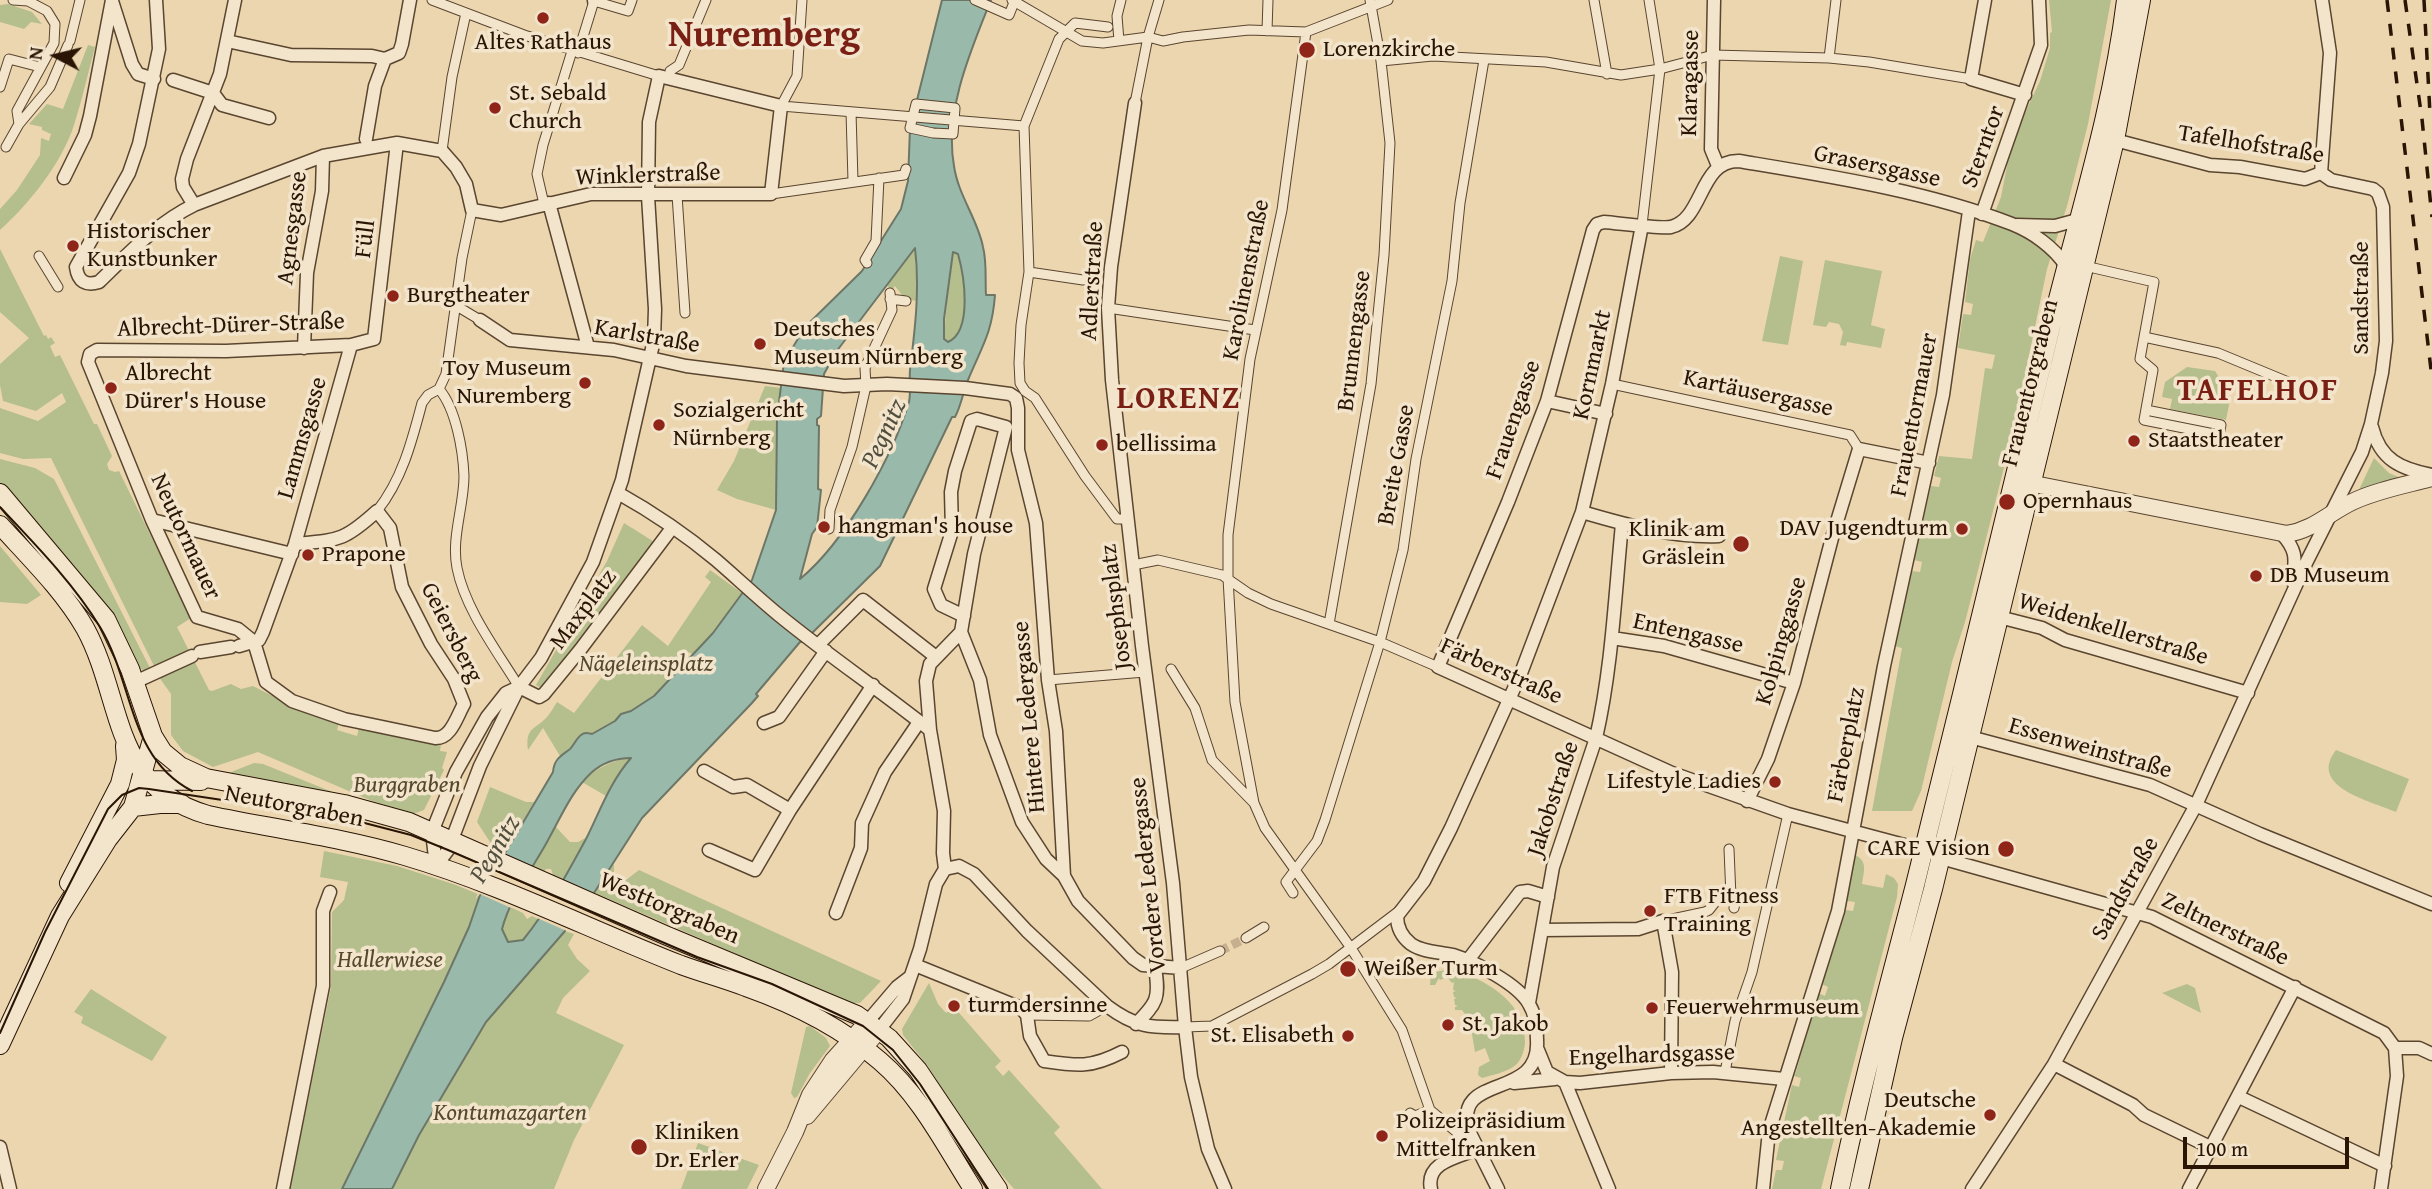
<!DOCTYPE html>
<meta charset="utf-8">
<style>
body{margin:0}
#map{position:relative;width:2432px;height:1189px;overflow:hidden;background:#ecd6b0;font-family:"Gentium Book Plus",serif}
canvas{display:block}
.north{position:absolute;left:21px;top:21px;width:70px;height:70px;-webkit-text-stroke:5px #f3e4cc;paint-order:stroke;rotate:277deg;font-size:19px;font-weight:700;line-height:28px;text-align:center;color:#2a1504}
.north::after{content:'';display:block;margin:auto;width:24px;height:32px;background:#2a1504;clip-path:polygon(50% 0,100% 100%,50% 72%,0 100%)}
.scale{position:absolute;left:2183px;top:1137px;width:166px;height:32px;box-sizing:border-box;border:4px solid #2a1504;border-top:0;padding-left:9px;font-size:21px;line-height:24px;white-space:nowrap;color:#2a1504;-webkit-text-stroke:5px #f3e4cc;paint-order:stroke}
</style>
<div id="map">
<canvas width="2432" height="1189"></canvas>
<div class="north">N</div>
<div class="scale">100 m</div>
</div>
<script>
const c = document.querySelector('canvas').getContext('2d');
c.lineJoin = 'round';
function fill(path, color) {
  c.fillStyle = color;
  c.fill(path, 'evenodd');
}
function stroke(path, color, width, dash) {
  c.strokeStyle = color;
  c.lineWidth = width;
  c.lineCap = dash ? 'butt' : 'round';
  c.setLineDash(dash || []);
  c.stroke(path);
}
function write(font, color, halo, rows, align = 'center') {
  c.font = font + ' "Gentium Book Plus",serif';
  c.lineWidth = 7;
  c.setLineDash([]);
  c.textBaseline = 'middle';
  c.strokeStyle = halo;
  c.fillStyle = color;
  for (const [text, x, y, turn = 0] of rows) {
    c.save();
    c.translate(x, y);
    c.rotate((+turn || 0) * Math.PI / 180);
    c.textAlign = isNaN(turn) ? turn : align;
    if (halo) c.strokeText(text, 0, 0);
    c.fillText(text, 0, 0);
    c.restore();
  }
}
fill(new Path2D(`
 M2049,0h62l-23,124 -21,82 -20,63 -34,163 -48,190 -13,40 -31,129 -9,20h-40l30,-163 -8,-2 17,-75 9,1 2,-10 -8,-2 17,-74 8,1 2,-9 -7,-2 5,-20 33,3 13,-91 7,1 3,-14 -37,-7 5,-34 8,1 2,-11 -8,-2 5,-43 6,-19 7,2 18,-45 11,-57 28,-59 10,-33v-15l2,-1z
 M8,4l24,8 10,12 -11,-2 -7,7 -24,-7v-17z
 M88,45l7,2c-7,26 -13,53 -21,78 -12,38 -45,79 -74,105v-21l17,-19 23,-35 1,-17 8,3 2,-7 -9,-4v-3l-13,-3 18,-20 16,5z
 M915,247l2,54 -12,-2 -10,-13 -4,5 -4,-6z
 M0,249l44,87 2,-1 2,4 3,-2 4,6 -5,3 5,11 5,-2 34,69h3l15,32 -5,8 2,6 6,2 4,-1 72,147 -14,9 32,63 3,1 19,-7 10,5 12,-3 47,24 39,13 -2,7 20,6 2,-8 82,16 -1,7 7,1 -5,16 2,2 -20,40 -11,4 -41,-13 -114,-49 -45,15 -30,-16 -12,-16v-41l-10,-14 -110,-222 -28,1 -23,-6v-45l38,13 28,-19 -4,-9 -26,18 -33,-10 -3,-16v-21l29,-26 -29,-26z
 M956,252c12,16 15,80 -8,90l-4,-3 6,-79 2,-6z
 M1780,256l23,5 -15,84 -26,-4z
 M1825,260l57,11 -11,54 14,4 -4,19 -34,-6 -1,4 -6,-1 3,-13 -4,-8 -10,-2 -3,5 -13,-2z
 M2187,367l28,4 12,19 -1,9 4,1 -4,20 -56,-11 2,-10 -10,-2 3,-15z
 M765,386l16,2 -4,30 -1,92 -39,-11 -20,-9 17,-29z
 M2374,458l15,15 19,8 -51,13z
 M0,459l35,9 19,11 96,189 -6,2 -7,-2 -137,-183z
 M624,523l32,20 -79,105 -37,40 -4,-3 71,-124z
 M0,546l41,49 -14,9 -27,-2z
 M710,570l32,23 -29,40 -20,22 -4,-3 -7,8 4,4 -32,32 -23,15 -10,3 -6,7 -23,13 -3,-2 -29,24 -17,-28 -15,22c-3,-23 7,-20 19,-33 4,-5 7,-10 10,-15l17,11 68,-88 26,21 43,-64 -6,-5z
 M2336,750l73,29 -13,33c-25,-11 -89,-25 -60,-62z
 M632,757l-9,10 -17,29 -24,-14c16,-15 29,-21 50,-25z
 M254,763l9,1 72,29 -1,4 -113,-21z
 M490,787l36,15h8l-31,52 -15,-7 2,-5 -13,-20z
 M555,826l15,16h8l9,-5 -24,42 -10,-4 -2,-6h-5l-2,3 -12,-6z
 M324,851l73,15 59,19 24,10 -11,32 -25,55 -102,207h-52l41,-202 1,-75 12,-12 4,-18 -28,-5z
 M1855,855c13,6 9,16 7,29l21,4 3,-14 8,4 4,6 -1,13 -76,292h-49l4,-19h6l2,-9 -8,-1 15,-71 1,-4 7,2 2,-9 -7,-2 2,-4 22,-79 7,3 3,-9 -6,-3 24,-74 7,1 2,-9 -8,-1z
 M614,864v9l5,7h7l13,-10 242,111 -21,22h-10l-255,-110 9,-17z
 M508,906l15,7 4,6 5,-3 8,4 -16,20 -16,2 -7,-13z
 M565,931l9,3 -6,11 9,14 13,12 -27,27 -7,15 68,32 -50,95 -20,49h-162l27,-54 67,-113z
 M1445,970h8l3,3 2,-2c33,12 68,33 67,72 -1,9 -4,19 -12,24 -9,6 -21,8 -31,11l-4,-3 1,-8 11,-6 -5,-13 -10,4 -5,-30h-7v-7l2,-1 -3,-4h-7v-3l3,-1 -3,-1 -1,-6 3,-1 -3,-1 -1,-5 3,-1 -3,-1 1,-8 -2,1 -5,-6 -7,3 -1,-2 -4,7h-5l1,-12z
 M929,983l9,21 8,9 8,-6 47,54 -6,6 8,9 6,-6 51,57 -6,6 48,56h-88l-33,-38 -54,-86 -24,-30 -1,-6z
 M2187,984l8,4 6,25 -39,-20z
 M91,989l76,48 -15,24 -71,-38 2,-6 -9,-5z
 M810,1026l16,12 4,8 -20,27 -13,24 -3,1 -3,-5 15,-66z
 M698,1143l61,22 -12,24h-66z`), '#b5be8d');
const water = new Path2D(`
 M942,0h49c-20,50 -47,111 -37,166 4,29 24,54 29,81 4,15 2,33 3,48h9c-3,39 -13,51 -27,85 -5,12 -7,26 -13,37h-3l-72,149 -77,76h-3l-44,52 2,2 -7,8 -109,114 -48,75 -29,38 -79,91 -67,113 -27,54h-50l102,-207 25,-55 11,-32 73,-123c1,-13 8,-16 17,-23 4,-4 6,-10 11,-14 4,-3 7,-2 11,-1l23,-13 6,-7 10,-3 23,-15 59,-63 39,-53 24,-70 1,-92 7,-56 21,-35 57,-56 39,-62 7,-28 2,-53zM915,248c5,41 0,81 -5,122 -1,11 1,23 -1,32 -17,56 -64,140 -109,177l12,-45 5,-7 4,-37 -3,-1 1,-63 -2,-1v-6l4,-3 3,-42 12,-22zM953,252l5,2c6,21 15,77 -10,88l-4,-3v-20zM631,758c-21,24 -31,53 -45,81 -19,35 -38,70 -63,101l-15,2 -6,-13c9,-33 29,-58 45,-87 14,-25 24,-50 44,-69 11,-10 26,-15 40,-15z`);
fill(water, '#99b9ab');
stroke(water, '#6d7768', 2);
fill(new Path2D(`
 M500,853l35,15 -24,40 -31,-14 -5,5z
 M559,878l38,16 -28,38 -32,-14z`), '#ecd6b0');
stroke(new Path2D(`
 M1220,951l26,-13`), '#c5af8e', 9, [9, 4.5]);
const pedestrian = new Path2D(`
 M13,0l15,1 19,10 8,13 -1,19 -37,68 2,13
 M432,0l92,35 135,41
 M802,0l-5,76 -16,30 243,20
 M975,0l34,15 6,-15
 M1012,0l70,41 21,2 45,-6 15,4 20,-4 66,-7 57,2 82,-32
 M1594,0l13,74
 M1108,27l-33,-4 -16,16 -35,87 5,146 -8,53 -2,38 1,20 5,8 10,7 50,78 32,43h10
 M1267,31l1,-31
 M70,41l10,-41
 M1119,41l-2,-25 4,-16
 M578,53l16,-52 34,10 4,-11
 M1829,58l7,-58
 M1381,61l52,-5 113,6 75,13 39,-6 53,-14 116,3 40,4 102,17
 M670,78v-7l9,-6 27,-65
 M0,87l9,-28 31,8
 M1135,103l13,-66 11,-37
 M916,104l39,4 -2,26 -20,-1 -23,-5z
 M851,112l2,69
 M6,147l13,-23 31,-37 18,-42
 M442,151l10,-74 14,-64
 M771,194l133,-19 2,-6
 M677,195l8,118
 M544,204l-7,-30 6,-29 29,-94
 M1642,225l18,-156 -11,-69
 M39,256l19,31
 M867,263l-2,-3 11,-19 3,-63
 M2085,266l69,16 -14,77 13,11 -9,50 75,15 2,-10 -75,-15
 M1029,272l54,8
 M890,299l16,2
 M455,305l25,15
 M1108,308l147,22
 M2144,337l74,16 92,38
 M1612,384l238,51 9,14
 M439,389c17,20 24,61 25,87 0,30 -13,62 -7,92 8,41 40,83 62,119
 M377,511c25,-31 35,-70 45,-108l6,-8 11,-6 7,-15 16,-116 10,-48
 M829,529l1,-19 22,-63 14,-61 -1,-18 27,-58 -2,-17
 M1133,565l25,-5 64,15 26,18 23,11 109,38 58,25
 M1329,624l42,-240 13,-129 6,-112 -9,-82 -11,-61
 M1171,669l24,39 17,52 42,43 11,25 86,120 51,82 28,80 46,38
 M1048,680l97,-8
 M1254,803l-19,-101 -7,-124v-43l22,-176 32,-149 24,-178
 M1729,849l2,48 4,6 -1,5
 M1293,893l-7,-11 31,-41 8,-21 55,-178 23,-92 13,-91 36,-178 8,-78 24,-143
 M1663,921l42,-9 4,-2 11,-14 11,1
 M1246,938l18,-11
 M1181,968l39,-17
 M1027,1015l62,1 18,-10
 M1185,1027l27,-1 100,-52 17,-10 70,-53
 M1725,1072l10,-51 17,-49 36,-158
 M1410,1113l5,3 15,-6`);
const minor = new Path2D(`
 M156,0l3,49 -20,95 -10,29 -53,94c2,15 10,19 23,15 30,-29 58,-59 95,-77l129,-49 74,-13 45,8 14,16 10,17 6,26 29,5 90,-21h180l10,-88 -122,-30 -10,46 -1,74 7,113 -1,31 -32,140 -29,82 -52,96 -22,29 -39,79 -32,84 -12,16
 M1714,0l-3,149 7,17
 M1985,0l-14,79 54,16
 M112,1l20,63 6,10 16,5
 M594,1v-1
 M227,41l64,14 81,1 13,3
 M173,80l40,13 9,12 47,13
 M1135,103l-24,164 -3,41 4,72 30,266 31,237 12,144 6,50 17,72 17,40
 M366,139l9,-53 10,-27 14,-6 3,-9 8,-44
 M2115,140l95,25 30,2 65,12 16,-6
 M2321,173l9,-120 -8,-53
 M64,178l21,-43 5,-19 22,-116
 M549,203l39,144
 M194,205l-11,-18 -1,-8 5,-20 33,-85 15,-74
 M1982,214l59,-169 -2,-45
 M2017,225l38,1 26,-7
 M480,320l30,20 104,10 72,16 158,20 43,-2 78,4 45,6 6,4 2,10v42l18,73 12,157 8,51 8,145 14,25 55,57 10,7 38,3
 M304,348l3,-75 15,-82 1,-35
 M1547,401l59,13
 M2372,427c8,33 29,42 60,48
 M618,493c34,19 68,42 98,67 22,19 42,38 64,56 49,40 101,75 150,114
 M1582,512c44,13 91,26 137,24
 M152,520l140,34
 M2282,534c16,18 13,25 11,48
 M295,544c44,-4 49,-3 82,-33l13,17 12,59 29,57 23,35 10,25c-7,12 -13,35 -29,34l-91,-19 -52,-18 -26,-19 -12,-40 -16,-13 -41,-12 -45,-97 -64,-158 2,-8 7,-4 129,1 125,-6 23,-6 23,-196
 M1988,586l11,31 43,11 23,12 183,53
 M961,632l19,48 10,55 32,87 24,37 18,17
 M1612,638l52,8 130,37
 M818,645l45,-45 73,57
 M239,646l20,-6 4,-8 32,-88 56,-199
 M200,652l31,-5
 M135,682l57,-26
 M519,687l20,10 5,-3 36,-44 92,-122
 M764,723l15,-6 47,-66
 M1970,737l180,48 110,49 172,70
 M704,771l29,16 14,-2 43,25
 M1747,801l21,-42 26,-76 38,-145 27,-89 70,14
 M709,850l46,20 35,-60 83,-125
 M1923,850l-135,-36 -116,-41 -234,-106 70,-165 39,-101 46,-171 4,-6 7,-2c14,1 56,7 67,5 33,-8 28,-67 68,-66 90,15 188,30 273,63 20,8 42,23 54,42
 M1941,858l211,59 232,116 11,15 2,28 -16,113
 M436,866l-4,-34 24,-60 31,-55 19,-24 13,-6
 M945,869l14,-3 15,8 53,57 80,75c28,21 43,22 78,21
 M836,913l25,-65 1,-25 23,-51 34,-50
 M1542,930l96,-1 25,-8 9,51 -1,101
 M1468,960l52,-68 8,-1 20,6
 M915,965l106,43 6,7 3,21 14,25c34,5 47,7 78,-9
 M1529,1003l24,-136 43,-129c16,-70 19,-143 26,-214
 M868,1021l29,-34 13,-10
 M1136,1024c21,-21 24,-26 19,-56
 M879,1030l24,-31 17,-50 16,-65 9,-15 -2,-16 1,-42 -14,-81 -4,-49 4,-17 31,-32 13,-78 32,-127 -29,-8 -6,2 -16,50 -4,21 1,39 -18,58 7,16 23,11
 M2395,1048h24l13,6
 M1538,1050l9,22 18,10 15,1 91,-10 42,-1 71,7
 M2054,1064l79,41 11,10 68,33
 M1565,1082l44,107
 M1514,1083l41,-4
 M2239,1097l146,69
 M0,1147l10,42
 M283,1189l40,-203v-75l7,-19
 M1431,1189c-6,-27 27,-32 47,-40
 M1498,1189l-29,-58c-17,-60 72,-29 68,-91 0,-12 -1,-25 -8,-36 -11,-20 -54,-42 -76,-49 -13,-3 -31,-3 -42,-11 -9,-7 -14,-16 -14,-28l27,-35 27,-53 70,-155 61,-161 30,-128 30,-159
 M1763,1189l6,-58 69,-220 46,-245 59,-271 26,-184
 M1972,1189l82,-125 142,-259 111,-244 55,-109 9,-28 11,-51 4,-32 -3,-134 -5,-14 -5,-4 -42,-9 -10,-7
 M2189,1189l106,-202`);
const tertiary = new Path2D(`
 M2019,481l268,53c26,-4 42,-21 65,-32 25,-12 54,-17 80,-24
 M807,1116l72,-86
 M766,1189l29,-57 15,-37 23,-35 35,-39`);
const secondary = new Path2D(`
 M0,493l106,126 24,50 23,67 10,16 17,14 26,12 138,26 65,18 256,113 192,80 32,23 29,32 80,119
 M0,525c29,32 63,65 85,103 39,71 25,159 123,187 66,14 133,22 197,41 95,28 184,73 276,109 22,8 44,14 65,22 48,17 96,41 134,74 40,34 65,84 93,128
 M145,780l56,1
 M133,807l27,-3h22
 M69,883l51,-99 6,-24 -1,-14
 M0,1045l60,-129 48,-77 25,-32 20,-71
 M1840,1189c21,-103 49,-203 75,-304 46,-183 89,-367 134,-550 27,-112 63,-220 77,-335
 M1859,1189l34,-151 40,-149 182,-749 26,-140`);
stroke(pedestrian, '#5a452f', 11);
stroke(minor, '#5a452f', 15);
stroke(tertiary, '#5a452f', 18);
stroke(secondary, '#2a1504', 20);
stroke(pedestrian, '#f3e4cc', 9);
stroke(minor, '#f3e4cc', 12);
stroke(tertiary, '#f3e4cc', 16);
stroke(secondary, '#f3e4cc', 18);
stroke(new Path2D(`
 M0,507c35,37 74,77 100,120 34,56 28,131 92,164
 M0,1033l45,-101 63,-123 14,-14 17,-7 10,1 200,30 62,16 37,15 249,107 75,27 91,42 30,24 27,34 68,105`), '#2a1504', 2);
stroke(new Path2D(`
 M2387,0l45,378
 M2405,0l17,119 10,98
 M2424,0l6,114`), '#2a1504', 3.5, [12, 12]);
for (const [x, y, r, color] of [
 [543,18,7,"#8f2418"],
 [1307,50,9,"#8f2418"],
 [495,108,7,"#8f2418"],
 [73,246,7,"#8f2418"],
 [393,296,7,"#8f2418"],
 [760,344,7,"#8f2418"],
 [585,383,7,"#8f2418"],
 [111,388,7,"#8f2418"],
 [659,425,7,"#8f2418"],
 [2134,441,7,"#8f2418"],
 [1102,445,7,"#8f2418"],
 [2007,502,9,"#8f2418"],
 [824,527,7,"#8f2418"],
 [1962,529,7,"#8f2418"],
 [1741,544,9,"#8f2418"],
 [308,555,7,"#8f2418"],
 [2256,576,7,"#8f2418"],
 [1775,782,7,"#8f2418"],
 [2006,849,9,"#8f2418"],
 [1650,911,7,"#8f2418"],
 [1348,969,9,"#8f2418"],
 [954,1006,7,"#8f2418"],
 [1652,1008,7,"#8f2418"],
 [1448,1025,7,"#8f2418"],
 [1348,1036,7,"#8f2418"],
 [1990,1115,7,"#8f2418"],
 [1382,1136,7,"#8f2418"],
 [639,1147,9,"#8f2418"]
]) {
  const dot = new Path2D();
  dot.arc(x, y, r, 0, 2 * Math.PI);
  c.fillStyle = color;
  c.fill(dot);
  stroke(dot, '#f3e4cc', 2.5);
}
write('24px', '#2a1504', '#f3e4cc', [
 ["Altes Rathaus",543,43,"center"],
 ["Lorenzkirche",1323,50],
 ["St. Sebald",509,94],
 ["Church",509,122],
 ["Historischer",87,232],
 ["Kunstbunker",87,260],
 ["Burgtheater",407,296],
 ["Deutsches",774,330],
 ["Museum Nürnberg",774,358],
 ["Toy Museum",571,369,"right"],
 ["Nuremberg",571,397,"right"],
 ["Albrecht",125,374],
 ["Dürer's House",125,402],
 ["Sozialgericht",673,411],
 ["Nürnberg",673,439],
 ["Staatstheater",2148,441],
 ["bellissima",1116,445],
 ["Opernhaus",2023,502],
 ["hangman's house",838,527],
 ["DAV Jugendturm",1948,529,"right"],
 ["Klinik am",1725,530,"right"],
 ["Gräslein",1725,558,"right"],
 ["Prapone",322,555],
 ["DB Museum",2270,576],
 ["Lifestyle Ladies",1761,782,"right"],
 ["CARE Vision",1990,849,"right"],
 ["FTB Fitness",1664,897],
 ["Training",1664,925],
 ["Weißer Turm",1364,969],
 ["turmdersinne",968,1006],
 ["Feuerwehrmuseum",1666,1008],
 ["St. Jakob",1462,1025],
 ["St. Elisabeth",1334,1036,"right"],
 ["Deutsche",1976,1101,"right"],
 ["Angestellten-Akademie",1976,1129,"right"],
 ["Polizeipräsidium",1396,1122],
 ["Mittelfranken",1396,1150],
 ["Kliniken",655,1133],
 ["Dr. Erler",655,1161]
], 'left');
write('24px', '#2a1504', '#f3e4cc', [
 ["Klaragasse",1691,83,-89],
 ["Tafelhofstraße",2251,145,9],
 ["Sterntor",1984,147,-70],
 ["Grasersgasse",1877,167,12],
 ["Winklerstraße",648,176,-2],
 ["Agnesgasse",293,228,-83],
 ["Füll",366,239,-83],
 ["Karolinenstraße",1247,280,-79],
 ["Adlerstraße",1093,281,-87],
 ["Sandstraße",2362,298,-90],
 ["Albrecht-Dürer-Straße",231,326,-2],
 ["Karlstraße",647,337,10],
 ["Brunnengasse",1355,341,-83],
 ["Kornmarkt",1593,365,-78],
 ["Frauentorgraben",2031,383,-76],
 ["Kartäusergasse",1758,394,12],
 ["Frauentormauer",1915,415,-79],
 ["Frauengasse",1514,420,-71],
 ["Lammsgasse",303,438,-74],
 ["Breite Gasse",1397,465,-80],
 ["Neutormauer",185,537,65],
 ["Josephsplatz",1117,607,-97],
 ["Maxplatz",584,610,-53],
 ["Weidenkellerstraße",2113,630,17],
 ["Geiersberg",451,633,63],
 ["Entengasse",1688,634,13],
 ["Kolpinggasse",1782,641,-74],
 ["Färberstraße",1501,672,24],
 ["Hintere Ledergasse",1030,717,-95],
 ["Färberplatz",1847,745,-79],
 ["Essenweinstraße",2090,749,16],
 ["Jakobstraße",1554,799,-72],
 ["Neutorgraben",294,807,11],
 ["Vordere Ledergasse",1149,875,-96],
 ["Sandstraße",2126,889,-61],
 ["Westtorgraben",669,909,23],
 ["Zeltnerstraße",2225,930,26],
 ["Engelhardsgasse",1652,1056,-2]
]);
write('italic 24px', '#54482d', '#f3e4cc', [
 ["Nägeleinsplatz",646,665],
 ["Burggraben",407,786],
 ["Hallerwiese",390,961],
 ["Kontumazgarten",510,1114]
]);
write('italic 26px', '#514e3e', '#f3e4cc', [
 ["Pegnitz",885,434,-65],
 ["Pegnitz",496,850,-59]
]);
c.letterSpacing = '2px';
write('bold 32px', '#7a1f14', '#f3e4cc', [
 ["TAFELHOF",2258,392],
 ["LORENZ",1179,400]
]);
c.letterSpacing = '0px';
write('bold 38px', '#7a1f14', '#f3e4cc', [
 ["Nuremberg",764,36]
]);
</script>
